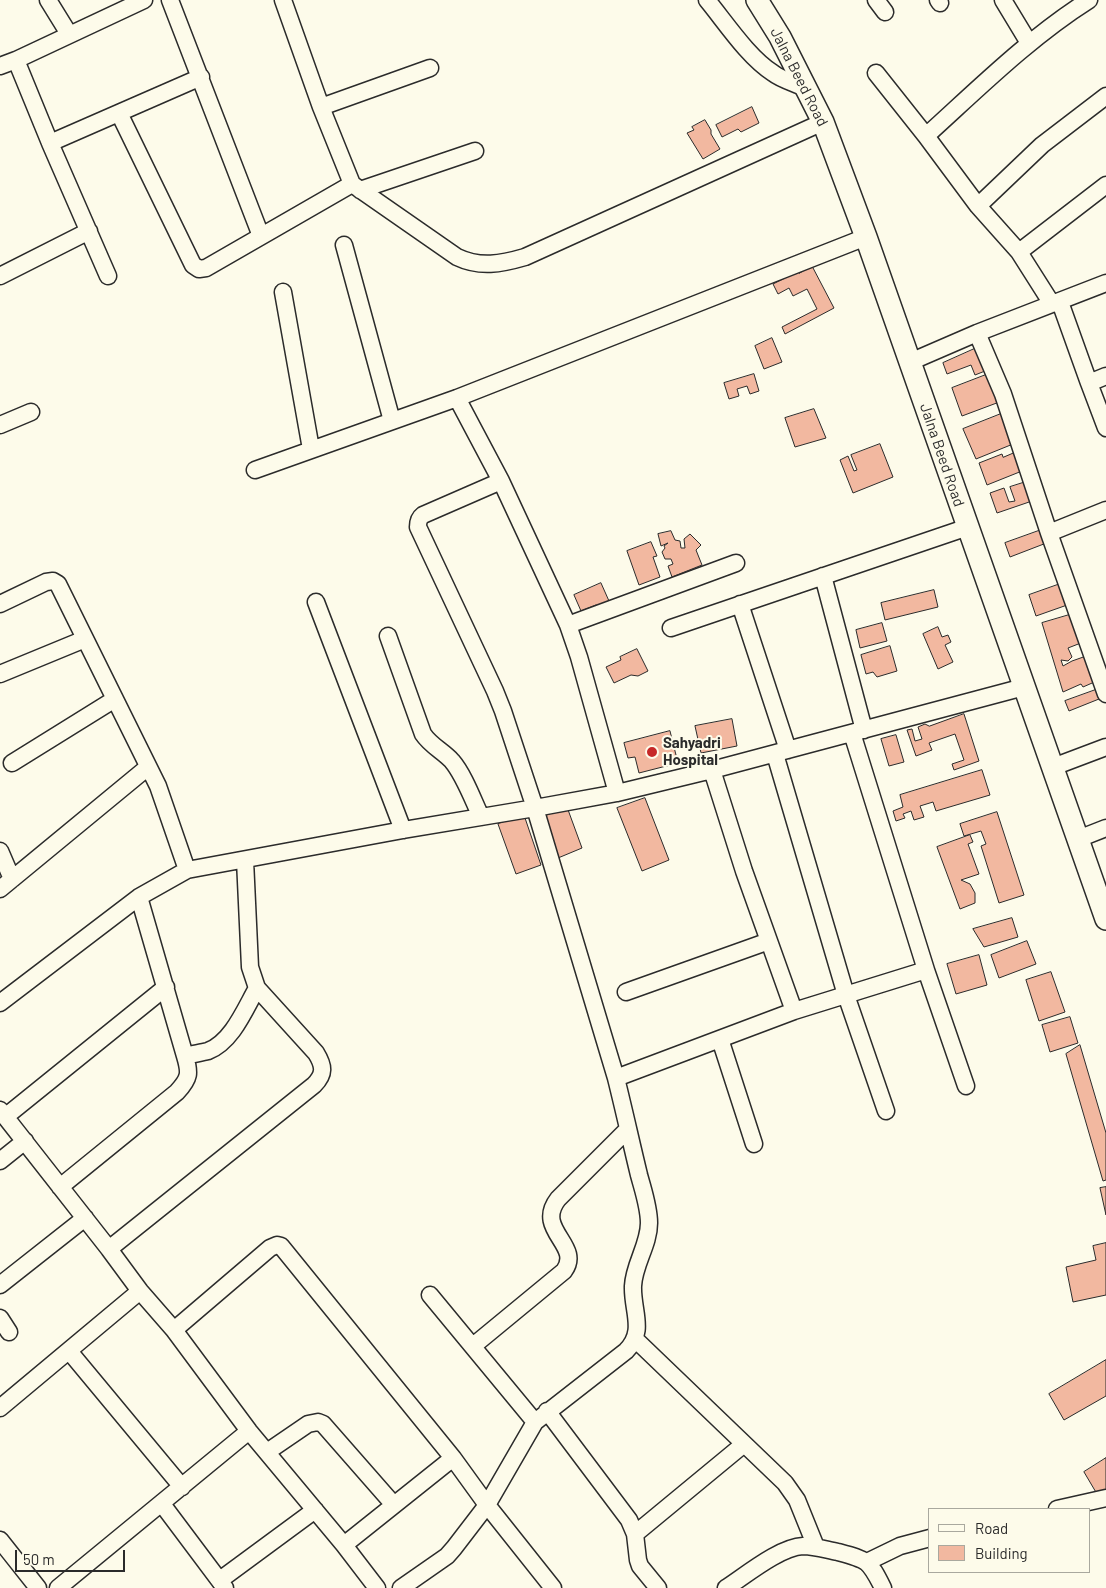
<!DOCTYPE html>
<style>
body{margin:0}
#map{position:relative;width:1106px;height:1588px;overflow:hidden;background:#fdfbea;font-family:Barlow,sans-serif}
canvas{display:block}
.legend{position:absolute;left:928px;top:1508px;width:162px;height:65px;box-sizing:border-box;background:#fdfbea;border:1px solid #a9a89e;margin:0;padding:6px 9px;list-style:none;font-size:15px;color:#2b2b2b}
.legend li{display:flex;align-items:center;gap:10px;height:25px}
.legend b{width:25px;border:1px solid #a9a89e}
.scale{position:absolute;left:15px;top:1550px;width:110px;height:22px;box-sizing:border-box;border:2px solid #2b2b2b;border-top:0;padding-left:6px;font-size:15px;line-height:18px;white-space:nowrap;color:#2b2b2b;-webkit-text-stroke:4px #fdfbea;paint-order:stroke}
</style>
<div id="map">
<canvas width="1106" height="1588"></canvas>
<ul class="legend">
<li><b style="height:6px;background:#fdfbea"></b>Road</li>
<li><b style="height:14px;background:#f2b8a0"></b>Building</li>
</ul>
<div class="scale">50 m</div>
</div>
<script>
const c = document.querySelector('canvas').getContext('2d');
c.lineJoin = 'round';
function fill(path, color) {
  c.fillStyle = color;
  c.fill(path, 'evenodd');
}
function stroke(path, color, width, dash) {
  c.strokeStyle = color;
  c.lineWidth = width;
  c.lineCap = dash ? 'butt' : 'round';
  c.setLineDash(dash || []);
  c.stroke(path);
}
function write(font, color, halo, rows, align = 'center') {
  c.font = font + ' Barlow,sans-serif';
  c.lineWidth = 4;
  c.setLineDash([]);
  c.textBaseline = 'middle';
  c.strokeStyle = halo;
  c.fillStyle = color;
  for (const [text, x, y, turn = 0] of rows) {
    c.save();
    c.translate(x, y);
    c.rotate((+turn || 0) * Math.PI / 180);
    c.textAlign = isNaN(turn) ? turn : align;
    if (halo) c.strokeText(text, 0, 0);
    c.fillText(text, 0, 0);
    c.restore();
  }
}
const building = new Path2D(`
 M752,107l7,16 -18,9 -3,-3 -16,8 -6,-12z
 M705,120l6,10v4l9,15 -17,10 -16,-26 7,-3 -2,-3z
 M812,266l22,42 -49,26 -3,-7 35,-18 -10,-20 -14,7 -4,-8 -11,6 -5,-10 12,-6 -2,-4 13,-7 3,6z
 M772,338l10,24 -18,7 -9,-23z
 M981,346l9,23 -15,6 -4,-10 -24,9 -4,-11z
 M991,373l11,28 -40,15 -10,-28z
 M754,374l5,17 -9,3 -3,-8 -10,3 2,7 -10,3 -5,-16z
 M814,409l12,29 -31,9 -10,-29z
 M1006,412l12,30 -42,17 -13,-30z
 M880,444l13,33 -40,16 -13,-33 8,-4 6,15 3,-1 -6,-15z
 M1019,451l8,18 -40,16 -8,-22 23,-9 1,3z
 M1029,481l6,19 -38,13 -7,-20 14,-5 5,14 6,-1 -5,-14z
 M1044,529l5,13 -39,15 -5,-14z
 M671,531l4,9 5,1 1,7h4l-1,-9 6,-5 11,11 -5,5 6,15 -30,12 -4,-11 5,-2 -2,-5h-6l-3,-7 3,-4 -1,-2 4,-3 -7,3 -3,-12z
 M651,542l6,14 -4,1 7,20 -21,8 -12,-34z
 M601,583l8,18 -10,5 -3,-1 -15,6 -7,-16z
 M1063,583l7,21 -34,12 -7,-21z
 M934,590l4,17 -53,13 -4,-17z
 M1076,613l10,28 -18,7 4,9 -4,4 -7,-1 2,6 9,-5 17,-6 10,25 -16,7 -2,-3 -18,8 -21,-69z
 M882,623l5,18 -27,7 -4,-18z
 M938,627l4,10 6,-2 3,7 -6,3 8,17 -15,7 -15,-35z
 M890,646l7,25 -20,6 -4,-5 -7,2 -5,-19z
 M637,649l11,22 -10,5 -7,-1 -17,8 -8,-16 15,-7 -1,-3z
 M1101,688l3,9 -35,14 -4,-10z
 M964,714l15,47 -25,9 -2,-6 12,-4 -9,-26 -26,9 3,7 -16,6 -9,-26 5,-1 3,12 7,-2 -4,-12 7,-3 4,2z
 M732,719l5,27 -36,7 -6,-27z
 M670,731l8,32 -39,10 -4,-16 -7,1 -4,-15z
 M896,735l8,27 -15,4 -8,-27z
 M982,770l8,25 -54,16 -3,-9 -13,4 4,11 -10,3 -3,-9 -8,3 2,4 -9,3 -3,-10 10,-4 -3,-12z
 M645,798l24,62 -27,11 -25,-63z
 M567,807l15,41 -24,10 -15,-41z
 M997,812l27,83 -25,8 -18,-57 5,-2 -5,-13 -17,5 -4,-12z
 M524,815l17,50 -25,9 -18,-50z
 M970,835l3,7 -5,2 11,30 -18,6 9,4 5,9v10l-15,6 -23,-62z
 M1012,918l6,19 -34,10 -11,-18z
 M1027,941l9,23 -37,14 -8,-23z
 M979,955l8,30 -31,9 -9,-30z
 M1051,972l14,40 -26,9 -13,-41z
 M1070,1017l8,26 -28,9 -8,-27z
 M1080,1045l26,88v47l-3,1 -37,-127z
 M1106,1187v28l-6,-27z
 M1106,1243v52l-33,7 -7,-35 30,-7 -3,-14z
 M1106,1360v36l-42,24 -15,-26z
 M1106,1458v34l-9,2 -13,-22z`);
fill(building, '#f2b8a0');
stroke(building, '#2b2b2b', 1);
const minor = new Path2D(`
 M48,0l21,34
 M170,0l91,236
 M283,0l38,107 31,77 105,73c23,11 44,7 68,0l298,-135
 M707,0c19,23 41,57 66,73 9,7 22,10 32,15
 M876,0l9,12
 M938,0l2,3
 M1003,0l26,43
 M16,60l34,83 58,133
 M0,66l16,-6 128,-60
 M876,73l50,63 52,70 41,46 33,52
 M321,107l109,-39
 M119,113l74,152 6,4 7,-1 146,-84
 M926,136c52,-47 103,-98 163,-136
 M50,143l151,-66
 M360,190l115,-39
 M978,206l64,-61 64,-49
 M344,245l48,176
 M1019,252l87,-67
 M0,276l89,-45
 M283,292l28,157
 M1060,302l29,81
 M977,333l26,61 46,139 57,161
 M910,362l67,-29 129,-50
 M1106,376l-17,7 17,45
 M457,398l44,83 67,144 11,32 38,136
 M0,425l31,-13
 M255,470l202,-72 409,-161
 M501,481l-78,34c-4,3 -5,6 -5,12l77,164 8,20 32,97 81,270 178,-67 132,-41 -74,-237
 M1049,533l57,-23
 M823,576l41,154
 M316,602l87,228
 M0,604l46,-22 7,-1 5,3 100,202 29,84
 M740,604l48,146
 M568,625l168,-62
 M671,628l297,-101
 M388,636l35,98c8,12 20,17 29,27 12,14 21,39 29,56
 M0,674l85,-35
 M775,754l71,241 40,116
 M12,763l103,-64
 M1053,767l53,-20
 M712,770l32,101 50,140
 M1078,839l28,-11
 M0,851l12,28
 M0,889l148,-122
 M926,970l40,116
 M626,992l143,-51
 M0,1003l139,-106 48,-27 216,-40 132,-22 82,-15 95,-23 312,-83
 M720,1039l34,105
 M185,1056c7,-2 15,-3 23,-5 24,-9 37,-42 49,-63
 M0,1110l109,139 31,42 34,39 75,101 95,114 33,43
 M5,1117l161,-130
 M0,1161l25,-20
 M60,1187l117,-95c13,-14 13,-19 8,-36l-46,-159
 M109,1249l205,-164c11,-11 10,-19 2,-32l-59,-65 -7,-21 -5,-107
 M0,1285l85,-67
 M430,1295l105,127
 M0,1318l9,14
 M174,1330l96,-82 7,-3 4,1 172,212 34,47 66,83
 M635,1339l150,144 12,17 19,47
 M473,1346l91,-75c19,-26 -30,-41 -6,-72l70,-70
 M69,1351l113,136
 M0,1408l140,-117
 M547,1411l82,109 6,14 3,26 2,6 18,22
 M267,1452l41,-28 10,-2 5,2 71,81
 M162,1504l63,84
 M1057,1509l49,-11
 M635,1534l109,-90
 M0,1540l38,48
 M344,1545l109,-87
 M867,1562l33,-16 30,-8
 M220,1580l95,-70
 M58,1588l191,-157
 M401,1588l46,-32 7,-8 33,-43 48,-83 91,-71c20,-20 6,-40 7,-65 1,-22 16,-41 16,-63 0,-16 -6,-33 -10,-48 -8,-33 -15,-65 -23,-97
 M726,1588c20,-13 54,-41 77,-42 12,0 24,4 35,6 30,8 31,8 45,36`);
const major = new Path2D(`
 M757,0l23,37 43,85 43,115 240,682`);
stroke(minor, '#2b2b2b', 19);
stroke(major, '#2b2b2b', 24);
stroke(minor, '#fdfbea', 16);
stroke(major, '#fdfbea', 21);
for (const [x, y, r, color] of [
 [652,752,6,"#c62828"]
]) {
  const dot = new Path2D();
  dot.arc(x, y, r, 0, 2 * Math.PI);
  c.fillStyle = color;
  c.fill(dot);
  stroke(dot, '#fdfbea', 2);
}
write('15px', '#2b2b2b', '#fdfbea', [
 ["Jalna Beed Road",799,77,63],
 ["Jalna Beed Road",942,455,71]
]);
write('bold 15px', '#2b2b2b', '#fdfbea', [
 ["Sahyadri",663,743],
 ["Hospital",663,760]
], 'left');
</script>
